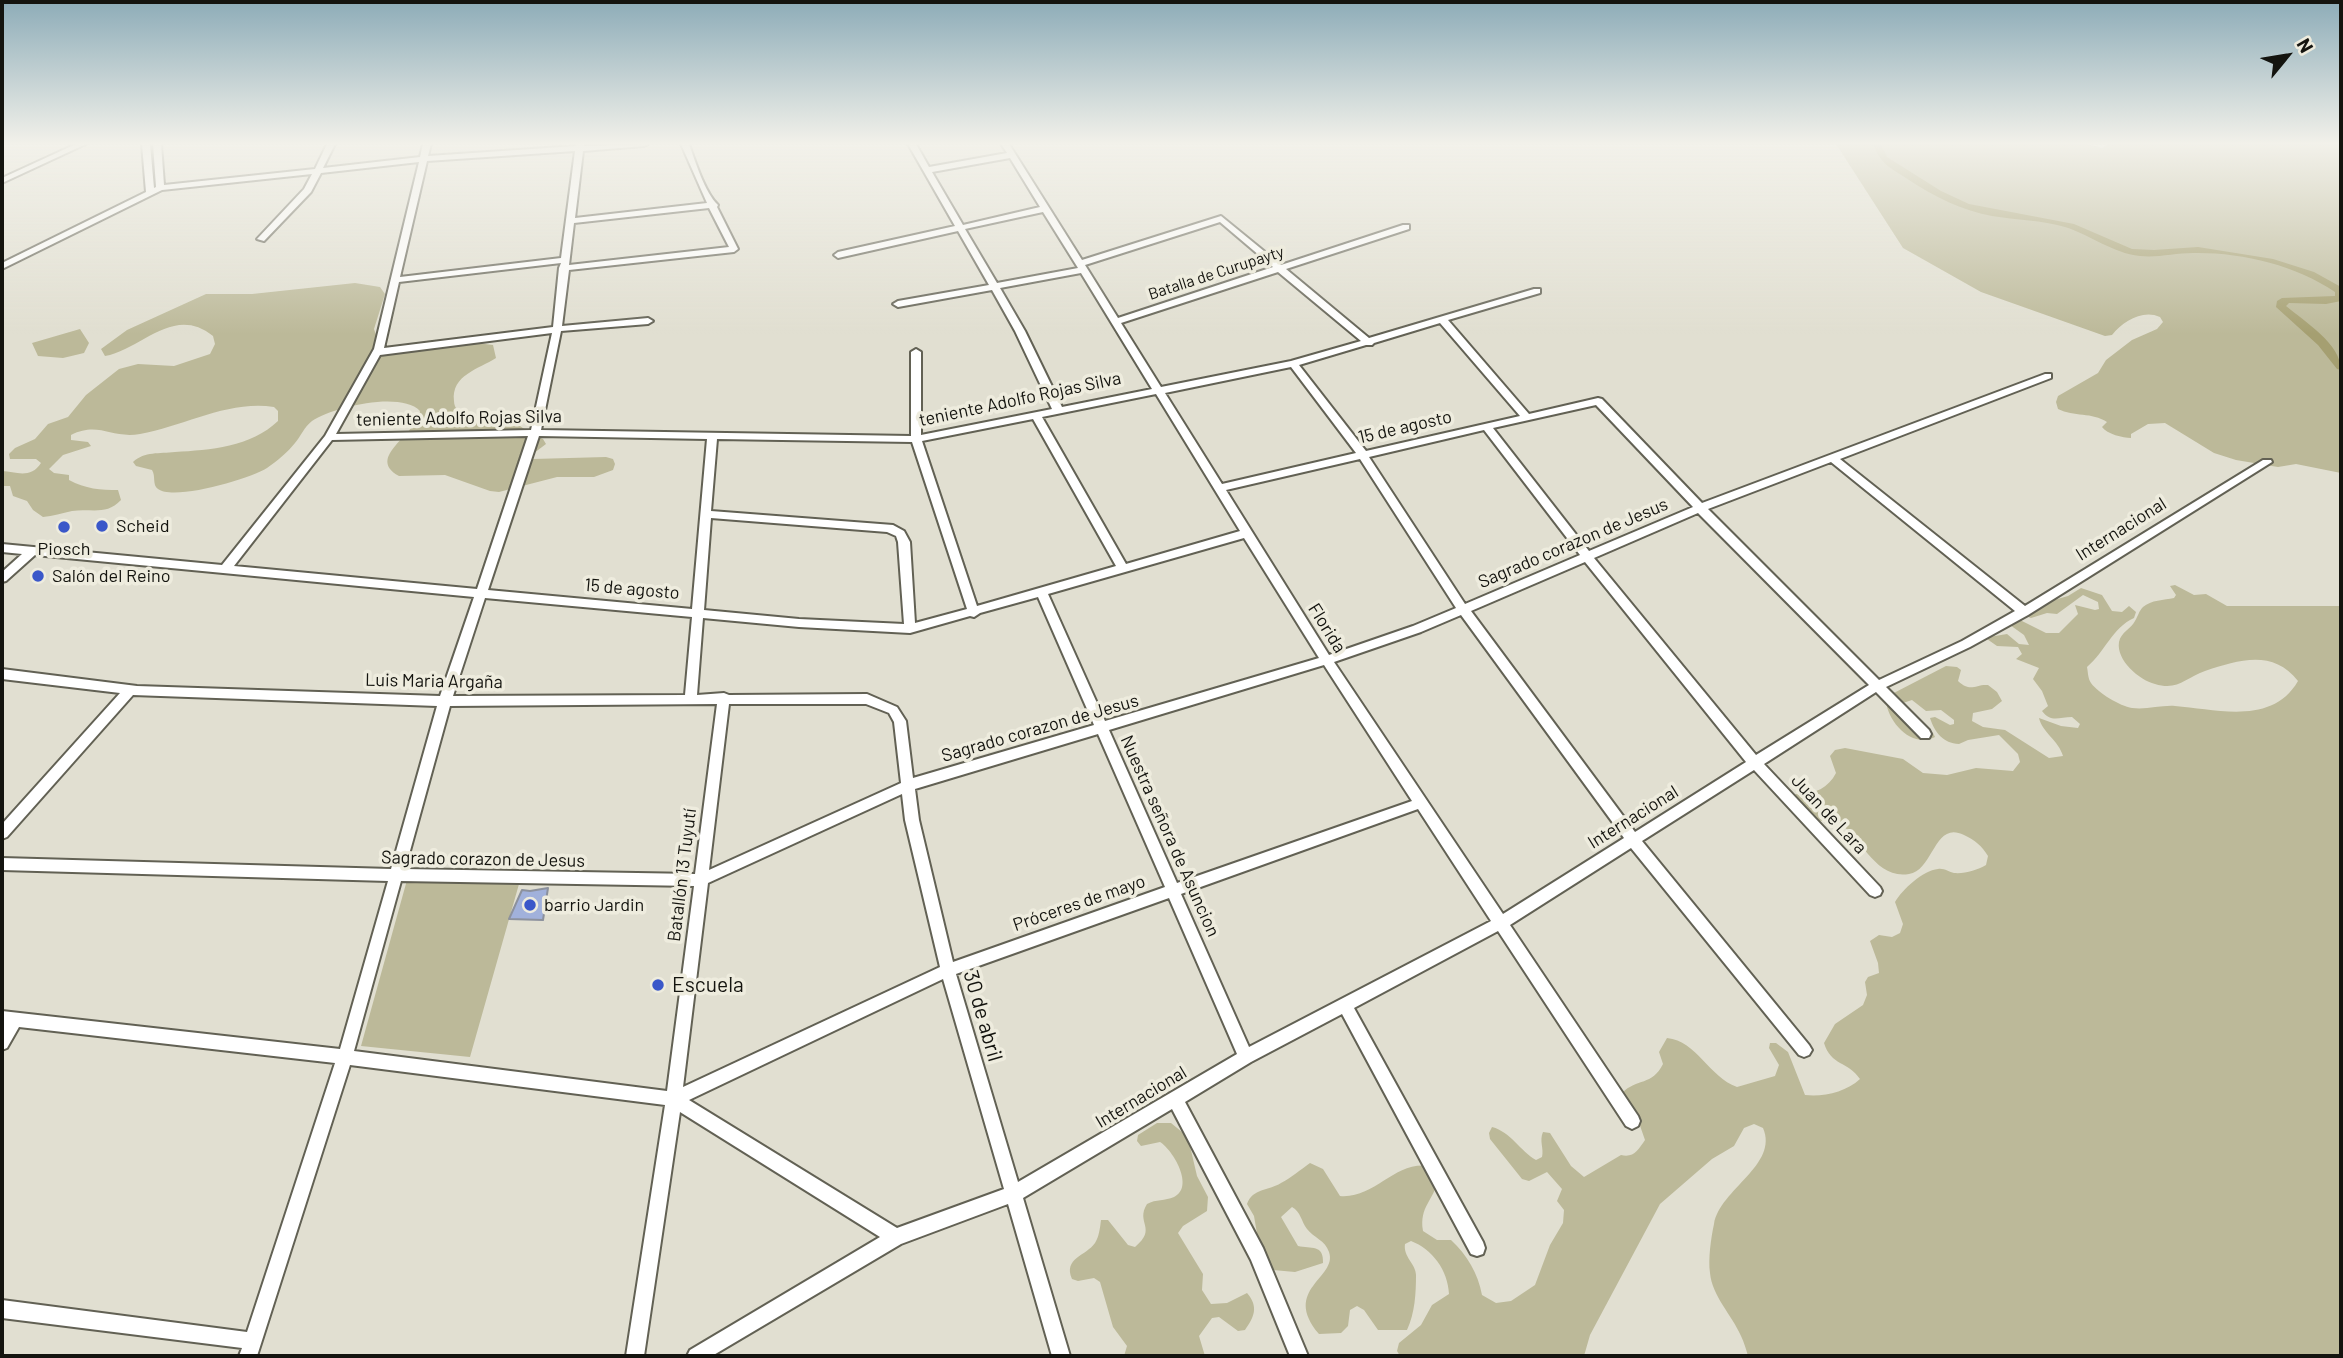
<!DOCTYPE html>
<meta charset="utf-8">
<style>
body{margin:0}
#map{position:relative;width:2343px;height:1358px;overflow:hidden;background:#e1dfd1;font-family:Barlow,sans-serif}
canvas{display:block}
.frame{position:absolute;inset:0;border:4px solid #14140f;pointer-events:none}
.north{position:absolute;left:2252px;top:21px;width:70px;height:70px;-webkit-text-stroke:5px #eeecde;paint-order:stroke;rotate:60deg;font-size:19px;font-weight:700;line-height:28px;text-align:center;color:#14140f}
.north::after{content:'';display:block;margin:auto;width:24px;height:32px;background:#14140f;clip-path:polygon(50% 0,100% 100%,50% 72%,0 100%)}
</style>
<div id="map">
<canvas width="2343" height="1358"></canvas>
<div class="frame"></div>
<div class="north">N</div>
</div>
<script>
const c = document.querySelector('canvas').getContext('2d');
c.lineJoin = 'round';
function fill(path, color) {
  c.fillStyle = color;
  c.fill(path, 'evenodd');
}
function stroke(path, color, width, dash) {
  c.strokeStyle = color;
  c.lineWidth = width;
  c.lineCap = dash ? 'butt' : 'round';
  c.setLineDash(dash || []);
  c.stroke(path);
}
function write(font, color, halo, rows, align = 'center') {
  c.font = font + ' Barlow,sans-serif';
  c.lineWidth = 7;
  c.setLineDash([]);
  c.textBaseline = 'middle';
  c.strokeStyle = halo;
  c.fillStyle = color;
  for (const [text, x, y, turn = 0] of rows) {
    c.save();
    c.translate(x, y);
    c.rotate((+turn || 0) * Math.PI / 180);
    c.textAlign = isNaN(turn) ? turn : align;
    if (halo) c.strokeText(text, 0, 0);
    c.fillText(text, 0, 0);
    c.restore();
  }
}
fill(new Path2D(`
 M1836,144h250l16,4 9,-4h230v329l-45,-9 -18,3 -42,-7 -22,-7 -49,-30 -17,1 -17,10v4c-8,0 -24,-4 -29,-11l5,-5c-15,-10 -33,-5 -49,-13l-2,-7 2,-6 40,-23 8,-13 26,-20 25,-11 6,-7 -3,-5c-17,-8 -37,4 -48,18l-7,1 -124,-44 -78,-44z
 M355,283l25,4 5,7 -11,35 5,15 10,5 80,-7 24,3 3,13c-17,11 -45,17 -42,43 0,8 6,12 13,15 12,4 26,0 38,3 14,4 24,15 38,20l3,5 -12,9 -1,6 73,-2 7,2 2,5 -2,6 -19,7h-37l-58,15 -9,-1 -45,-16 -46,1c-34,-19 18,-41 21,-65 -19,-20 -87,-4 -108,10 -8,6 -11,15 -17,22 -7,9 -18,18 -28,25 -17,11 -93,33 -109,21 -6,-4 -2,-13 -6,-19l-16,-4 -3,-4c12,-11 26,-8 42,-10 35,-2 76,-5 103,-31v-10l-4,-4c-46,-7 -89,19 -134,27 -29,5 -41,-13 -69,1v5l17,2 3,4 -28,9 -14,14 5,4 15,2v5c16,9 32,10 49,10l3,10c-15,16 -30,8 -49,11 -10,2 -19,5 -29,6l-10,-7 -6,-9 -14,-5 -3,-10h-8v-15c14,1 29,8 39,-8l-5,-4h-26l-1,-5 6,-6 20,-9 13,-15 20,-7 18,-22 33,-26 19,-5 36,2 36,-12 5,-10 -2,-8c-39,-32 -71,13 -108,20l-4,-7 26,-19 79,-36h46z
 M80,329l9,14 -5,10 -21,5 -25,-2 -6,-13z
 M2175,585l19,10 12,-1 21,12h114v750h-593c-2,-7 -4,-14 -7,-20 -9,-21 -29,-40 -31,-63 -2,-14 1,-35 4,-49 6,-35 65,-59 49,-96l-9,-4 -10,4 -10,18 -22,13 -52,45 -70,131 -6,21h-184l-3,-5 2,-8 22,-18 11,-20 17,-11c-1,-24 -17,-45 -38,-53l-6,3c-2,13 11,20 11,31 0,18 -1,38 -9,55h-29l-14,-20 -7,-4 -7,4 -2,16 -7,7 -22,1c-38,-45 19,-56 10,-82 -4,-12 -15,-14 -22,-23 -6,-8 -6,-17 -15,-22l-11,10 17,29c13,3 26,-2 25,17l-28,9 -22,-2 -13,-19 -6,-35 -7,-12c6,-16 21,-13 34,-21 10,-5 19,-13 29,-20l13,6 17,27c35,3 54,-35 89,-30l9,13c-4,22 -19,27 -15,52l14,9h14c16,15 27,33 31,55l14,8 15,-2 24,-16 15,-40 13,-22 1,-13 -7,-9 5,-12 -15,-17 -18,9 -7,-2 -32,-40 -1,-6 3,-6c19,5 28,24 44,33l6,-3c2,-9 -3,-16 1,-25l7,1 21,33 13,11 37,-22c13,3 17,-5 24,-15l-7,-20 -16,-27c15,-15 30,-7 41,-29l-4,-12 8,-14c30,3 42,39 70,49l38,-11 4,-11 -10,-17 1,-5h6l12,9 17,43c19,2 41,-3 55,-16 -12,-18 -29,-13 -36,-36l11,-19 28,-19 4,-10 -2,-13 3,-5 11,-4 -1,-10 -8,-22 9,-6 13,2 8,-4 3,-9 -8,-22c7,-12 28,-32 43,-33 6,-1 11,3 16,4 11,1 23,-3 32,-8l2,-9c-6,-10 -13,-16 -24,-21 -30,-15 -30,35 -55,39 -34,6 -48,-38 -68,-49 -11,-6 -27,-2 -37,-9 -5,-3 -10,-12 -15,-16l7,-6c16,1 32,-5 40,-21l-6,-17 5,-6 10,-2 58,11 20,14 24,2 29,-7 37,3 7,-9 -2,-8 -19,-19 -31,5 -9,4c-16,-1 -24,-11 -29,-26l5,-1 15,8 4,-1v-4l-13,-10 -15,1 -14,-11 -12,4 14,18 19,11 2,4c-22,12 -47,-14 -49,-36l4,-6 56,-29 11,1 4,3 -3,11c13,12 17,3 30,4l9,7 5,9 -10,8 -19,4 -1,8 11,6 22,3 44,28 14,-2c-4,-15 -21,-24 -24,-38l22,8 17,2 2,-4 -8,-7c-13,0 -21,6 -30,-6l6,-5 -6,-15 -9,-12 6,-11 -23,-9 6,-5 -4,-7 -21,-1 -10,-7 2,-2 18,-3 12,10 10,1 -5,-10 -14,-10 10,-5 26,13h13l19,-19 -3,-9 20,5 4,-1 -1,-7 -15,-7 -26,19 -10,-1 -16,5 -8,-3 10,-9 35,-10 13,-8 21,7 10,16 10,1 7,-6 7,6 -2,6c-22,10 -29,34 -47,49 1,5 1,12 4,16 7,10 29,23 41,25 14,2 29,-3 43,-2 41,3 97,20 123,-25 -25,-32 -59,-21 -93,-10 -20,7 -27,20 -50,13 -16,-4 -39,-24 -36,-42 2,-10 12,-13 16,-21 3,-5 4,-10 8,-14 8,-7 21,-7 31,-9l2,-3 -6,-9z
 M407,880l112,4 -49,173 -109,-11z
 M1157,1123h14l11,9 8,14 7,30 11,21 -1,14 -24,15 -5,7 25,41 -1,16 9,14 16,-1 20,-10c12,14 7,24 -2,37l-7,1 -19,-14 -7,1 -13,18 6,20h-81l3,-10 -14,-19 -13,-45 -6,-4 -16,3 -6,-2c-9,-21 14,-23 23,-36 4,-6 5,-15 6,-23h7l20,25 7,2c23,-19 0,-24 12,-43 9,-5 18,-3 27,-7 21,-10 -1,-47 -14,-55l-19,4 -4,-5 1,-6z`), '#bcb999');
fill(new Path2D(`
 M1873,144h8l6,13 54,34 28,13 105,20 58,25 22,1 44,-3 75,12 41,13 27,15v14l-15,3 -37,-1 -3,3c19,16 55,38 55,64l-4,-1 -19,-24 -42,-38 1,-6 5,-3 53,-2v-4c-39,-27 -95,-40 -142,-39 -18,0 -36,5 -53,3 -28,-3 -49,-21 -75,-29 -23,-7 -49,-7 -73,-11 -31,-6 -57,-19 -83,-36 -18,-12 -28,-15 -36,-36z`), '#a59f71');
const building = new Path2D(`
 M548,888l-5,32 -34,-1 13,-29 8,1z`);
fill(building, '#a1b1db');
stroke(building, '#8c919d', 2);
const minor = new Path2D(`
 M76,144h10l-84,39v-5z
 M142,144h8l4,44 2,-1 -3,-43h8l3,41 151,-16 12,-25h8l-12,24 97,-11 3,-13h8l-3,12 148,-10v-2h8v2l64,-2 -4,2 -61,5 -8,67 132,-15 -26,-59h8c6,17 16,49 29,61l-1,2 21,42 -4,3 -165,18 -7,56 86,-8 5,3 -5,3 -87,7 -20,99 370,6v-84l5,-3 5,3v83l131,-26 -37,-78 -23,-41 -94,17 -5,-3 5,-3 91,-16 -31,-54 -120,27 -4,-3 4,-3 117,-26 -47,-82h8l13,23 78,-14 -6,-9h8l73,116 139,-44 60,49 122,-40h6v4l-123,40 83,69 165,-49h6v4l-92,27 81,94 69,-16 4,1 100,104 343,-129h6v4l-211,81 185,147 238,-146h8l1,2 -244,153 -58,32 -84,40 43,43 2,4 -2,4h-8l-45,-46 -112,72 116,123 2,4 -2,4 -5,2 -5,-2 -116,-125 -112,71 167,204 3,5 -3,5 -5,2 -5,-2 -168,-207 -121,77 128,191 2,5 -2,5 -6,3 -6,-3 -128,-195 -144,77 129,234 2,6 -2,6 -6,2 -6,-2 -129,-240 -91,48 -66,40 78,146 45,108h-18l-39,-96 -79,-151 -149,89 47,158h-18l-44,-152 -107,40 -189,112h-25l3,-6 190,-113 -200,-125 -36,244h-18l39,-251 -315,-40 -93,291h-18l3,-8 -240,-30v-18l245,32 88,-269 -316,-36 -12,21 -5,2v-21l2,-4h-2v-14l338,38 48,-168 -386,-11v-12l389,11 46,-163 -304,-11 -126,142 -5,2v-15l118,-131 -118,-14v-10l135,17 303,10 34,-99 -439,-42 -29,26 -4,1v-10l20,-18 -20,-2v-8l220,21 103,-129 49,-87 45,-187 -98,11 -10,19 -47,49 -7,-2 47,-50 8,-15 -150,16 -160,79v-6l144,-71zM575,151l-14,107 -161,19 27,-116zM1010,158l30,49 -77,18 -31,-53zM709,208l20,39 -160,18 5,-42zM1043,212l35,56 -81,15 -32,-54zM1220,222l53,45 -155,51 -33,-53zM561,263l-2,5 -6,59 -169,21 15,-66zM1278,272l83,69 -70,20 -130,26 -40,-64zM1081,273l71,116 -90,18 -37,-76 -25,-43zM1440,323l80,93 -154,35 -67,-86 67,-20h6l2,-2zM552,333l-21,97 -195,4 44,-79zM1291,367l65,86 -134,31 -57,-91zM1156,394l84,137 -114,33 -84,-147zM1596,405l97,102 -104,44 -96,-123zM1033,419l83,147 -139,40 -55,-165zM1484,430l96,125 -115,49 -96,-147zM528,436l-51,153 -243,-23 98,-126zM539,436l168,3 -15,170 -204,-19zM717,439l195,3 55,167 -52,14 -5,-81 -6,-11 -11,-6 -182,-14zM1360,459l96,149 -43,18 -84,29 -103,-165zM1831,462l184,149 -53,30 -83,39 -171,-171zM1698,513l171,172 -113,70 -162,-197zM711,518l176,14 9,4 2,6 6,82 -105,-5 -95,-9zM1244,538l75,120 -214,63 -57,-127zM1585,562l161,200 -111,70 -164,-221zM1038,597l56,128 -181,53 -7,-57 -9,-14 -30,-13 -138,1 -5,-2 -27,2 6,-77 96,9 111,6 60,-17 4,1 6,-4zM485,598l207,19 -7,78 -232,1zM1461,615l163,223 -121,76 -169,-252 87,-30zM1324,665l88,136 -235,82 -68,-153zM717,704l-22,170 -290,-5 45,-163zM729,704h137l23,9 5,9 7,61 -192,87zM1098,734l67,153 -212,75 -34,-142 -4,-31zM902,794l3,26 35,147 -257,120 25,-204zM1418,809l73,112 -242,126 -68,-153zM401,881l293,5 -27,205 -313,-40zM1169,898l68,156 -219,128 -62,-208zM943,979l61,210 -107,39 -208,-128z`);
stroke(minor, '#626154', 4);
fill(minor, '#fff');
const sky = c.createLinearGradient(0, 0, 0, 334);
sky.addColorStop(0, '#8dacb8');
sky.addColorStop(0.43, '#f2f1ea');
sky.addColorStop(1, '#f2f1ea00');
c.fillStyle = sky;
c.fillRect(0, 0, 2343, 334);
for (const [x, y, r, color] of [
 [102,526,7,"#3a57c9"],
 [64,527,7,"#3a57c9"],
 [38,576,7,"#3a57c9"],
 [530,905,7,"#3a57c9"],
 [658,985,7,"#3a57c9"]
]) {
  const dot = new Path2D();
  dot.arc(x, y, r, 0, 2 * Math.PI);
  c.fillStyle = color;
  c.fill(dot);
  stroke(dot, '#eeecde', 2.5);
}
write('16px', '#14140f', '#eeecde', [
 ["Batalla de Curupayty",1216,273,-18]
]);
write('18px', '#14140f', '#eeecde', [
 ["teniente Adolfo Rojas Silva",1020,399,-12],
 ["teniente Adolfo Rojas Silva",459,418,-1],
 ["15 de agosto",1405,427,-13],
 ["Internacional",2121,529,-32],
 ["Sagrado corazon de Jesus",1573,543,-23],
 ["15 de agosto",632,589,5],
 ["Florida",1327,628,58],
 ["Luis Maria Argaña",434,681,1],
 ["Sagrado corazon de Jesus",1040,728,-16],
 ["Juan de Lara",1829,814,47],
 ["Internacional",1633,817,-32],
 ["Nuestra señora de Asuncion",1170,836,66],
 ["Sagrado corazon de Jesus",483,859,1],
 ["Batallón 13 Tuyutí",682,875,-83],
 ["Próceres de mayo",1079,903,-19],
 ["Internacional",1141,1097,-31]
]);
write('18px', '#14140f', '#eeecde', [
 ["Scheid",116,526],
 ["Piosch",64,549,"center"],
 ["Salón del Reino",52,576],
 ["barrio Jardin",544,905]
], 'left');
write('21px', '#14140f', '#eeecde', [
 ["Escuela",672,985]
], 'left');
write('21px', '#14140f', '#eeecde', [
 ["30 de abril",983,1016,74]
]);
</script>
